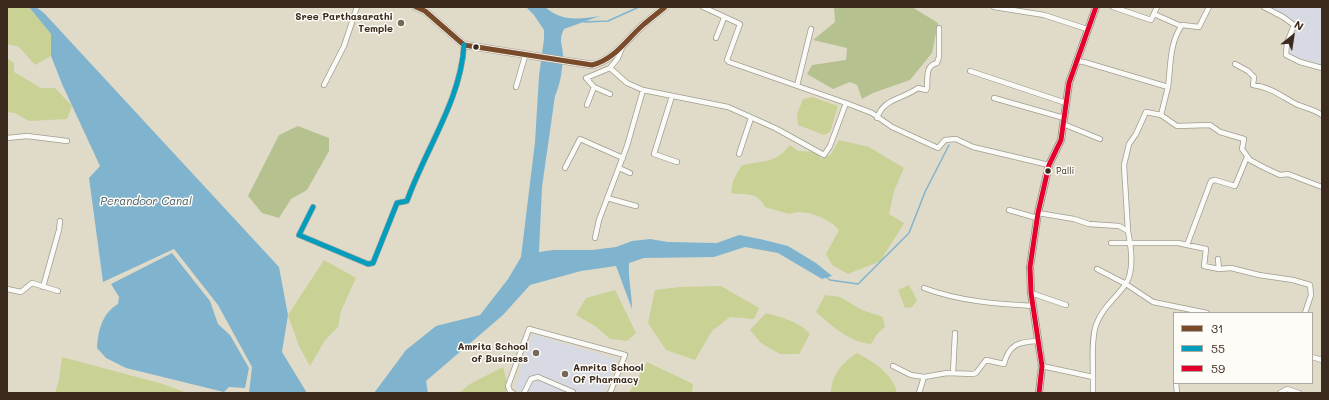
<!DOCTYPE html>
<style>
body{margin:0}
#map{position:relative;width:1329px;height:400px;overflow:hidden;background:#e0dbc9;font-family:Mali,sans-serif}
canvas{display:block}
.frame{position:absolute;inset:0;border:8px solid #3b2a1e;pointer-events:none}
.legend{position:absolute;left:1173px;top:312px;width:140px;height:72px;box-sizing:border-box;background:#fdfcf7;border:1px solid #afa8a0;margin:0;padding:5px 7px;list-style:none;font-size:12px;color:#3b2a1e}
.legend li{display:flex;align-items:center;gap:8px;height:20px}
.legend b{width:20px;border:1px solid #afa8a0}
.north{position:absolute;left:1273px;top:16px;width:40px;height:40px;-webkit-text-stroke:3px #fdfcf7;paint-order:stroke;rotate:30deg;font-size:11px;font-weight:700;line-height:16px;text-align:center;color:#3b2a1e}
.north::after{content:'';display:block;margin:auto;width:14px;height:18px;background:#3b2a1e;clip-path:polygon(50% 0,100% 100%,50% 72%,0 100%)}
</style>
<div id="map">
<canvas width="1329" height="400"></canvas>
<div class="frame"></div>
<ul class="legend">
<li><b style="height:5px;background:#7a4b2a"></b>31</li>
<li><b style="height:5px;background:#069cbc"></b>55</li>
<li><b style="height:5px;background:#e4002b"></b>59</li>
</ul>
<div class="north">N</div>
</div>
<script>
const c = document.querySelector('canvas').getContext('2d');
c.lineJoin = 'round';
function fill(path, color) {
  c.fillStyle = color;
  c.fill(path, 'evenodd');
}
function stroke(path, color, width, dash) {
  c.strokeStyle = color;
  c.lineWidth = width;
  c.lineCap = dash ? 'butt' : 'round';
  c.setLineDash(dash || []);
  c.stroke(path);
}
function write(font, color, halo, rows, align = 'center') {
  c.font = font + ' Mali,sans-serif';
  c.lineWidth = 3;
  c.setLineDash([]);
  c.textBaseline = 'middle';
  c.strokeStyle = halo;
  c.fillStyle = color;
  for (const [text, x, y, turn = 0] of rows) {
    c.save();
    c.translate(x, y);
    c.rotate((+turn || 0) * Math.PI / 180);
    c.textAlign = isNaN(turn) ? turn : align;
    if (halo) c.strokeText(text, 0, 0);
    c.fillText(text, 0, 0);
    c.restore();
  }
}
fill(new Path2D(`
 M1269,7h53v58l-34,-11 4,-18 5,-10 -6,-7z
 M532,334l85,25 -13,34h-80l-9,-4z`), '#d8dae3');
fill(new Path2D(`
 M7,7h22l22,27v22l-16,9 -16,-18 -12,-3z
 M7,58l7,5v9l27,16h14l17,18 -5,13 -38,2 -14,-8 -8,-1z
 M812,97l26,9 -8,26 -6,3 -26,-10 -1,-11 6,-15z
 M839,140l30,7 35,21 -10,23 -5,23 15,9c-7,13 -16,24 -23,38l-33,13 -16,-9 -6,-11 13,-24 -6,-6 -12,-7 -13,-4 -10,-1 -9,2 -24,-7c-9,-17 -18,-11 -34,-14l2,-12 8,-15c22,-7 32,0 49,-21l8,6 19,1 4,7 10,-5z
 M324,260l32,18 -15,33 -3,16 -13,13 -15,26 -11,-20 -11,-31z
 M909,285l8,15 -5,7 -7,1 -7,-18z
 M721,286l38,22 -5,11 -24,-2 -18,14 -17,29 -29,-10 -18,-27 7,-33 25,-3z
 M615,290l21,43 -9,8 -17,-2 -15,-13 -19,-11 10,-17z
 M825,295l15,2 22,13 21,7 2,10 -8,7 -6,10c-22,-2 -39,-18 -55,-32z
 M766,313c15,4 34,9 44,21l-11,20h-19l-19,-11 -11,-13z
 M857,353c16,9 36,20 40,40h-66c0,-18 12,-31 26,-40z
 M62,357l101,27 24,9h-132l4,-13z
 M647,362l46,22 -1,9h-63z
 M503,367l5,19 -3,7h-46l11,-9z`), '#c9d195');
fill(new Path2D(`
 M834,7h78l26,16 -6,30 -22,27 -37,13 -11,6 -5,-14 -7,-3 -17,7 -26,-15 5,-9 34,-5 1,-12 -34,-8 22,-18z
 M298,126l31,12v13l-22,39 -16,9 -12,19 -17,-5 -14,-17 31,-61z`), '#b5c18f');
fill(new Path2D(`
 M29,7h7l8,6 235,254 9,48 -6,37 25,41h-58l3,-26 -34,-62 -44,-56 -71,33 -14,-104 11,-12 -38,-82 -11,-28v-22z
 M526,7h19c17,15 34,12 55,9l-36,13c-6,13 -1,15 -1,27 -1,14 -2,27 -8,40l-13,91 -3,65 14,-2h39l24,-3 16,-6 18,-2 18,3 49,1 22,-8 21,4 28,7 28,17 16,13 -10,3 -44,-26 -33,-6 -31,10 -70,1 -15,5c-1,16 3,30 3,46l-16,-43 -35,5 -51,14 -27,30 -77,66 2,12h-54l32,-43 30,-24 44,-11 28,-36 13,-22 14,-115 4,-66 5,-37v-9l-10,-15z
 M172,253l38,48 8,23 12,11 19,33 -4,20 -16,-1 -5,5 -98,-24 -20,-10 -9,-10c1,-17 5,-35 21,-44l1,-7 -8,-13z`), '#80b4ce');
stroke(new Path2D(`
 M234,7h1
 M584,22l24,-1 31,-14
 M826,277l4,3 28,4 51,-51 16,-41 24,-47`), '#80b4ce', 1.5);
const minor = new Path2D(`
 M994,7l50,8 43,14
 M1113,7l38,13 6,-13
 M1264,7l19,10 11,8 -7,18 -1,12 14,7 22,6
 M1154,14l27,12
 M716,38l8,-20
 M622,48l-4,10 -8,10 17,15 16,7 85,17 47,21 49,27 6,-9 16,-43 -117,-41 -2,-2 13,-36 -37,-17
 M1077,61l7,1 84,25 -7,28 -15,-3 -10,22 -7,10 -5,21 4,66
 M1235,64l13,7 6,6 -1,8c17,2 28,11 43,19 9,4 18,5 26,11
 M970,71l96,32
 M324,85l20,-39 13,-39
 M797,86l14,-57
 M516,87l9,-31
 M1168,87c3,-22 1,-43 14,-62l17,2 10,-20
 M610,94l-16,-7 -8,-9 24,-10
 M672,96l-18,58 23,8
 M994,98l70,20
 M846,103l26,10 20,14 46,21 7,-8 11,-1 17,8 76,18
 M587,105l7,-18
 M1161,115l16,11 33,-1 10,7 24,7 -2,10 8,11 15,8 15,7 8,-1 34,13
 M877,118c7,-20 24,-18 41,-30l8,2 1,-2c1,-11 -2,-22 10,-25l2,-6v-29
 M1063,124l37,15
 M7,138l20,-2 40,5
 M739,154l12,-36
 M565,168l15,-29 43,19
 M619,168l11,5
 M607,198l29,8
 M313,207l-14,28 69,29 5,-1 24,-60 10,-2c18,-51 54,-101 57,-156
 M1009,210l28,8
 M1038,213l36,6 15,5 30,2 9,5c3,16 7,40 -3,54 -10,14 -23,23 -29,40 -5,15 -3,36 -3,52
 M595,238l4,-18 28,-74 16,-56
 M1111,243h67l28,6 -2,17 15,3 12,-1 28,7 34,5 17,5 1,10 -6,18
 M1187,245l24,-64 4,-1 20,6 12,-29
 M1218,259l1,10
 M1097,269l29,15 27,18 54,11
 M43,287l16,-57 1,-9
 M924,288c34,13 73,16 109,18
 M7,289l14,3 11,-9 26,8
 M1031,293l35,12
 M1312,357l10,3
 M893,366l18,9 13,2 23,-4 26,1 3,-1 10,-13 18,4c5,-20 15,-22 33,-23
 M1042,366l51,11v16
 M953,373l2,-40
 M1176,383l1,10
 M513,393l-3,-2 -2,-5 21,-57 96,26 -15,38
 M524,393l7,-14 7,-2 35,15
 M919,393l5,-16
 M1280,393l7,-4 12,4`);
const tertiary = new Path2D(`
 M1039,393l3,-27 -11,-73 -1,-26 8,-54 11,-48 12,-25 8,-57 27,-76`);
const secondary = new Path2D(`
 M416,7l9,4 39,34 128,20c22,-5 34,-25 51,-40 7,-6 15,-12 22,-18`);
stroke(minor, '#a19c90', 6);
stroke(tertiary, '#a19c90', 8);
stroke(secondary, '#a19c90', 8);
stroke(minor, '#fafaf7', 4.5);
stroke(tertiary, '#fafaf7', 6);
stroke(secondary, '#f4f0e9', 7);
stroke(new Path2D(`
 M416,7l9,4 39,34 128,20c22,-5 34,-25 51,-40 7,-6 15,-12 22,-18`), '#7a4b2a', 5);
stroke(new Path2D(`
 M313,207l-14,28 69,29 5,-1 24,-60 10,-2c18,-51 54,-101 57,-156`), '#069cbc', 5);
stroke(new Path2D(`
 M1039,393l3,-27 -11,-73 -1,-26 8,-54 11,-48 12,-25 8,-57 27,-76`), '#e4002b', 5);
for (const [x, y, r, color] of [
 [401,23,4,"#75685a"],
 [476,47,3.5,"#3b2a1e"],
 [1048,171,3.5,"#3b2a1e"],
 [536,353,4,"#75685a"],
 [565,374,4,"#75685a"]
]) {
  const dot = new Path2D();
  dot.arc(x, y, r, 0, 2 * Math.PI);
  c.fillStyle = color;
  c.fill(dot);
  stroke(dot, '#fdfcf7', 1.5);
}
write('9px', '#3b2a1e', '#fdfcf7', [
 ["Palli",1056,171]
], 'left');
write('bold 10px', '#3b2a1e', '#fdfcf7', [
 ["Sree Parthasarathi",393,17],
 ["Temple",393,29],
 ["Amrita School",528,347],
 ["of Business",528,359],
 ["Amrita School",573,368,"left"],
 ["Of Pharmacy",573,380,"left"]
], 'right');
write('italic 11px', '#465b65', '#fdfcf7', [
 ["Perandoor Canal",146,202]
]);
</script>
